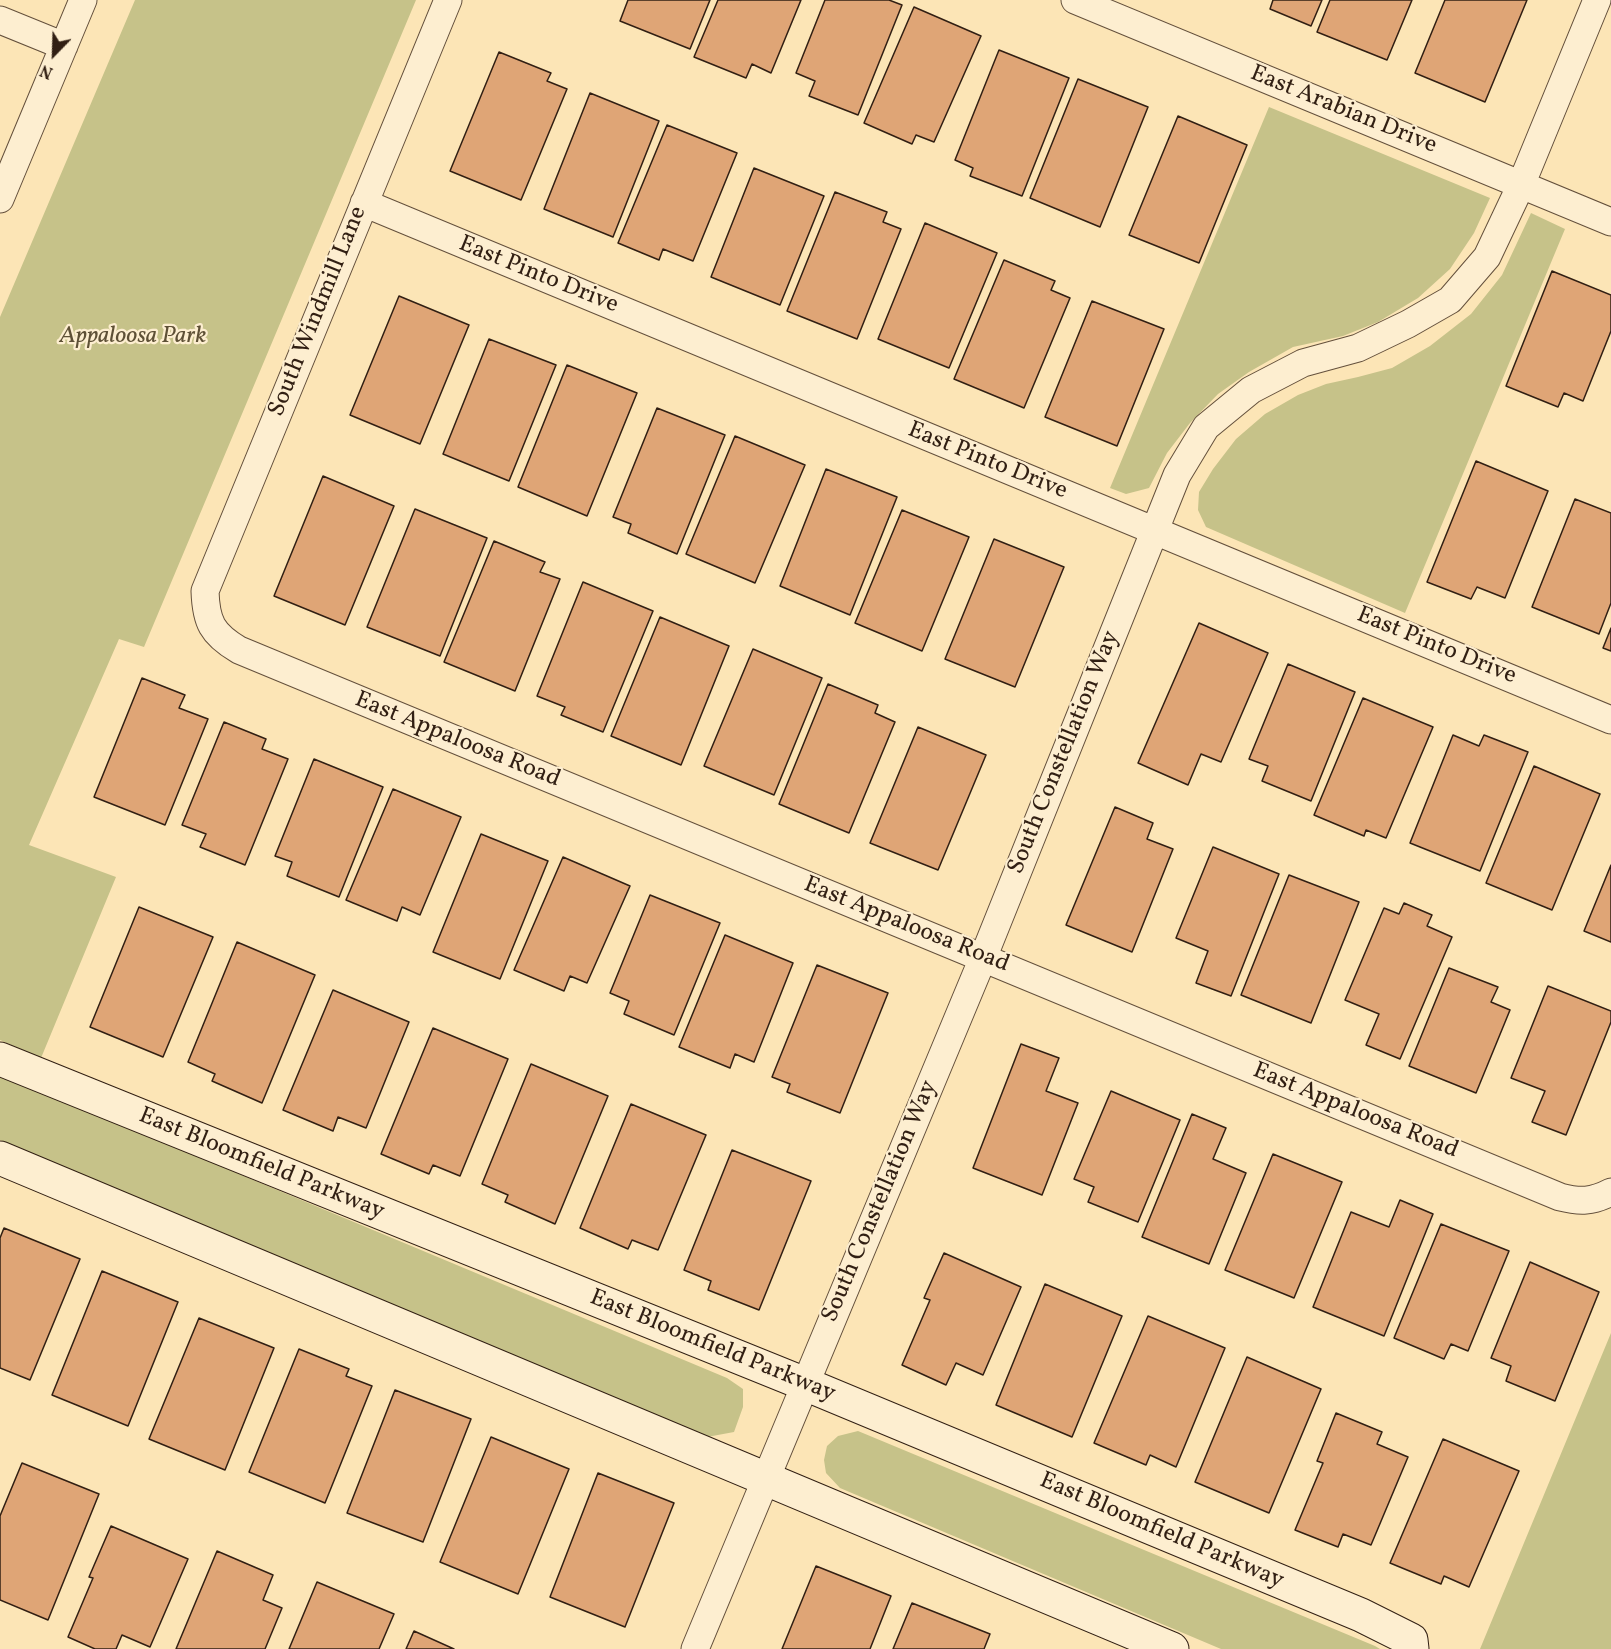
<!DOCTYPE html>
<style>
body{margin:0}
#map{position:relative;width:1611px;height:1649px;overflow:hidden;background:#fce5b6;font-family:Vollkorn,serif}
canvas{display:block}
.north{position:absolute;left:24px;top:24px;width:60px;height:60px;-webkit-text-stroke:4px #fdeed0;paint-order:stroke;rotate:203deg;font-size:16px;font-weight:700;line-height:24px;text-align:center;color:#311f13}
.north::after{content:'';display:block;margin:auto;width:21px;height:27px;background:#311f13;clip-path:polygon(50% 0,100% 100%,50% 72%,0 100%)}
</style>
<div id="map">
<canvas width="1611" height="1649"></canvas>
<div class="north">N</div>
</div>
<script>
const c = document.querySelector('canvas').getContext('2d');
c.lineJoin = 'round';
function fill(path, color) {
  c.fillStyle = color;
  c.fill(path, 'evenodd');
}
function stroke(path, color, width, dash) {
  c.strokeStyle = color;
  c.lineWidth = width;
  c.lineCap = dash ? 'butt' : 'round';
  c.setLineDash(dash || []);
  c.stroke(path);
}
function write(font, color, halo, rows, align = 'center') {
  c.font = font + ' Vollkorn,serif';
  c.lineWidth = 4.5;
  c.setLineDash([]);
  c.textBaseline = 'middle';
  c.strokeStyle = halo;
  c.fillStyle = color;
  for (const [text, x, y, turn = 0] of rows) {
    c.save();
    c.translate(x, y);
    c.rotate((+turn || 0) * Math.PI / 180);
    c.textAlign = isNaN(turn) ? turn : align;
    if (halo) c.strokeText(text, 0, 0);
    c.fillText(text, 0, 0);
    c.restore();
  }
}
fill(new Path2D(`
 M135,0h281l-272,647 -25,-8 -90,206 87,32 -75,181 -41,-18v-723z
 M1269,107l221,91 -16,35 -24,36 -32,29 -40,24 -35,14 -50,11 -44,25 -31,22 -28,29 -23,30 -18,35 -23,6 -16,-6z
 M1531,213l34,16 -160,384 -199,-86 -8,-17 1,-18 14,-23 23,-30 29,-25 33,-19 28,-11 32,-7 34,-9 38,-22 41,-32 31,-39z
 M0,1074l727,304 16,11v18l-9,25 -27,5 -707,-297z
 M1611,1333v316h-131z
 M858,1431l517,215 5,3h-159l-381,-161 -14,-15 -2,-13 3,-14 11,-10z`), '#c6c289');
const building = new Path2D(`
 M628,0h82l-20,49 -70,-28z
 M718,0h83l-30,73 -19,-9 -6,14 -52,-21z
 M825,0h64l13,5 -44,110 -49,-19 6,-15 -19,-8z
 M1273,0h49l-11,26 -41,-17z
 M1330,0h82l-25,60 -70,-28z
 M1445,0h82l-42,102 -70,-29z
 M914,7l67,29 -47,106 -18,-7 -4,9 -48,-21z
 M999,50l70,28 -47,118 -52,-20 3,-8 -18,-8z
 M499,52l52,21 -4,8 20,8 -46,111 -71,-29z
 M1078,79l70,28 -48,120 -70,-29z
 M590,93l69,28 -46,116 -69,-28z
 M1178,116l69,29 -48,118 -70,-28z
 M667,125l70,28 -44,108 -30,-12 -4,11 -41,-17z
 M754,168l70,28 -44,109 -69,-28z
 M835,192l52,20 -4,10 18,7 -44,110 -70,-28z
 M925,223l72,30 -48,115 -71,-29z
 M1004,260l51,21 -4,9 19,8 -46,110 -70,-29z
 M1552,271l59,24v36l-28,70 -19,-8 -6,14 -52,-21z
 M399,296l70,29 -49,119 -70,-29z
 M1092,301l72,28 -47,117 -72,-29z
 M489,339l67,26 -47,116 -66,-27z
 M567,365l70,28 -50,123 -69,-29z
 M657,408l68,27 -48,119 -49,-21 3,-9 -18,-7z
 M735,436l70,29 -50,118 -69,-29z
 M1476,461l72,30 -43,107 -28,-11 -6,12 -44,-17z
 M826,469l71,28 -47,118 -70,-29z
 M323,476l71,30 -49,119 -71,-29z
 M1575,499l36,14v90l-12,31 -67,-27z
 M415,509l72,29 -47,118 -73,-29z
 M902,510l67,27 -47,114 -67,-28z
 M994,539l70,28 -49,120 -70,-28z
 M494,541l51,21 -5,10 20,7 -45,112 -71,-29z
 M583,582l70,29 -50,121 -42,-17 4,-8 -28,-11z
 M660,617l69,29 -48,119 -70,-29z
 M1199,623l69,30 -47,109 -20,-8 -13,31 -50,-22z
 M1611,628v23l-8,-3z
 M753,649l69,29 -48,117 -70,-29z
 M1288,664l67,28 -44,109 -49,-20 6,-15 -19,-7z
 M142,678l43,17 -6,13 29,11 -43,106 -71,-28z
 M828,684l50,21 -3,8 20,9 -46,111 -70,-29z
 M1363,698l70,29 -47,111 -20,-8 -2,6 -50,-21z
 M224,722l42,17 -4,10 26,10 -43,106 -45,-18 6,-13 -24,-9z
 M918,727l68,28 -48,115 -68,-27z
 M1453,735l26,11 5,-11 44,17 -48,119 -70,-28z
 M314,759l69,28 -44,110 -52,-21 5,-14 -17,-6z
 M1534,766l66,28 -48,116 -66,-27z
 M393,789l68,28 -41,98 -18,-8 -5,14 -51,-21z
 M1115,807l38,16 -6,16 26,10 -41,103 -66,-27z
 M481,834l67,27 -48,118 -67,-27z
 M1213,847l66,27 -48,122 -35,-13 12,-32 -32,-13z
 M563,857l67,29 -43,97 -17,-7 -6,15 -50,-21z
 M1611,865v77l-27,-11z
 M1289,875l70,27 -48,121 -70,-28z
 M650,895l70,28 -46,112 -50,-21 5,-13 -19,-8z
 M1404,903l28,12 -5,11 25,11 -52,122 -34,-14 13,-31 -34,-14 39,-92 15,6z
 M139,907l74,30 -50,120 -73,-30z
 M725,935l68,28 -39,99 -19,-8 -5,14 -51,-21z
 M237,942l78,33 -53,128 -50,-22 3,-7 -27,-12z
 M817,965l71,28 -48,120 -53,-21 3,-8 -18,-7z
 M1449,968l49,19 -7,15 19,8 -34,83 -67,-27z
 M1548,986l63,25v11l-45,113 -34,-13 13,-31 -34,-13z
 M333,990l76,32 -43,106 -28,-11 -5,14 -50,-21z
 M433,1028l75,31 -48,117 -27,-11 -4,9 -48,-20z
 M1021,1044l38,14 -13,33 32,12 -36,92 -69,-27z
 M531,1064l77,32 -53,128 -50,-22 3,-7 -26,-11z
 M1111,1091l69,29 -42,102 -50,-20 6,-15 -20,-8z
 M631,1104l75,31 -48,115 -26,-10 -4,9 -48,-21z
 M1192,1114l34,14 -13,31 33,14 -37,91 -67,-27z
 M732,1150l79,31 -52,129 -51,-20 3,-9 -27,-11z
 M1273,1154l69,28 -48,116 -69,-28z
 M1400,1200l33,14 -49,122 -71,-29 38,-95 38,15z
 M1441,1224l68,27 -41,100 -17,-7 -7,15 -50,-21z
 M4,1228l76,31 -50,121 -30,-12v-130z
 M944,1253l77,34 -38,88 -27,-12 -10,22 -44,-20 28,-65 -6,-2z
 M1530,1262l69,30 -44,109 -49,-20 5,-15 -20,-8z
 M102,1271l76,31 -50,124 -76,-31z
 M1045,1284l77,32 -50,121 -76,-32z
 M1148,1316l77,32 -49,119 -26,-12 -4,10 -52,-22z
 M199,1318l75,30 -49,122 -76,-31z
 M299,1349l50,20 -3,7 26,10 -47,117 -76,-31z
 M1247,1357l74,32 -52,124 -74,-31z
 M395,1390l76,29 -48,123 -76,-29z
 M1336,1413l46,19 -5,12 31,13 -37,88 -28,-11 -5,13 -43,-17 28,-67 -6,-2z
 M491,1437l78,32 -51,125 -78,-32z
 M1443,1439l76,32 -50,116 -25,-11 -3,8 -51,-21z
 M22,1463l77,31 -51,126 -48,-20v-84z
 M598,1473l76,30 -49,124 -75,-30z
 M111,1526l77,33 -38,88 -28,-12 -6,14h-21l-27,-12 25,-59 -4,-1z
 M217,1551l56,24 -10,25 19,8 -17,41h-89z
 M816,1566l75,30 -21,53h-88z
 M317,1582l77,32 -15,35h-90z
 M912,1603l78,31 -6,15h-91z
 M414,1631l40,18h-48z`);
fill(building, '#dfa576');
stroke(building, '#311f13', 1.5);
const street = new Path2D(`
 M448,0l-243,591c1,31 7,43 34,59l1321,547c20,5 32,5 51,-5
 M1075,0l536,222
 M0,20l64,26
 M0,199l83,-199
 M364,203l1247,517
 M695,1649l288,-691 194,-483 29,-48 45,-37 52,-27 55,-15 50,-24 42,-24 37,-43 34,-72 76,-185`);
const secondary = new Path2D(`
 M0,1059l805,325 556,231 50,25 1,9
 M0,1158l1172,491`);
stroke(street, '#64503c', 29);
stroke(secondary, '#311f13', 35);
stroke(street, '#fdeed0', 27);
stroke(secondary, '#fdeed0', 33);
write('24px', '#311f13', '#fdeed0', [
 ["East Arabian Drive",1343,111,22],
 ["East Pinto Drive",538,276,22],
 ["South Windmill Lane",319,312,-68],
 ["East Pinto Drive",987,462,22],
 ["East Pinto Drive",1436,647,22],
 ["East Appaloosa Road",457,741,22],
 ["South Constellation Way",1065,753,-68],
 ["East Appaloosa Road",906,926,22],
 ["East Appaloosa Road",1355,1112,22],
 ["East Bloomfield Parkway",261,1165,22],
 ["South Constellation Way",881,1202,-67],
 ["East Bloomfield Parkway",712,1347,22],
 ["East Bloomfield Parkway",1161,1532,23]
]);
write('italic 24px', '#5e5036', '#fdeed0', [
 ["Appaloosa Park",133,338]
]);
</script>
